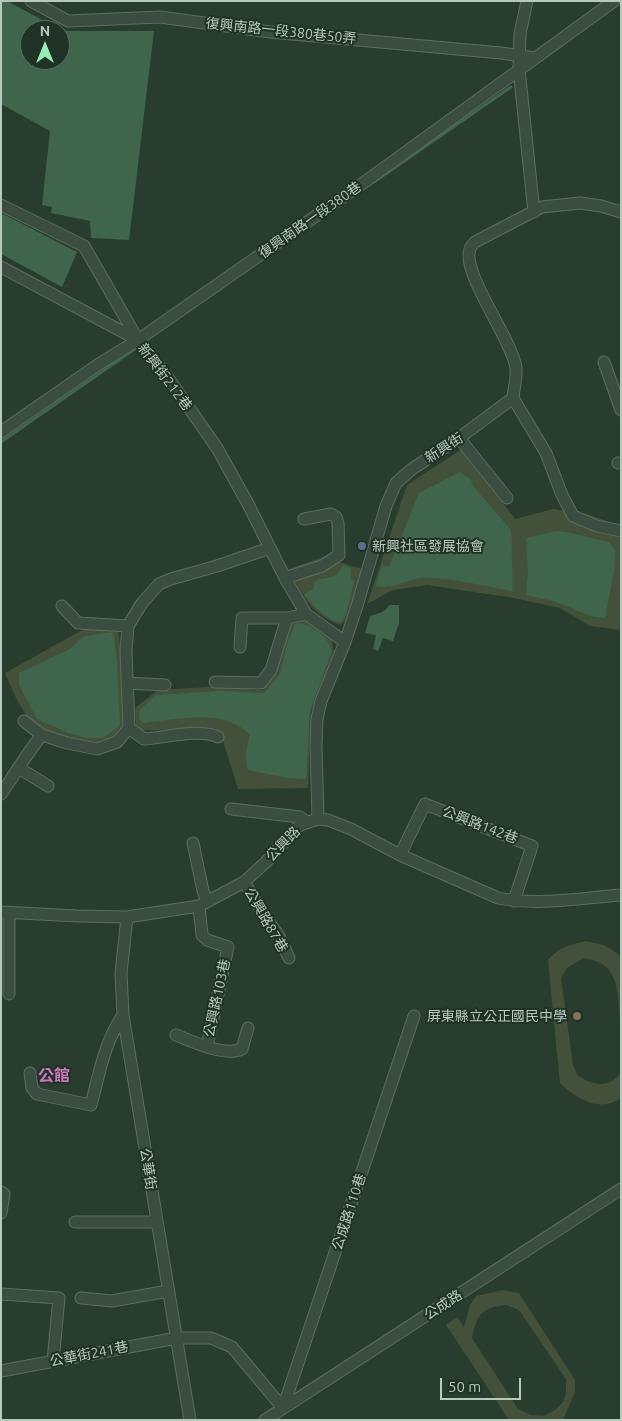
<!DOCTYPE html>
<meta charset="utf-8">
<style>
body{margin:0}
#map{position:relative;width:622px;height:1421px;overflow:hidden;background:#283d2e;font-family:Ubuntu,sans-serif}
canvas{display:block}
.frame{position:absolute;inset:0;border:2px solid #b7c8bd;pointer-events:none}
.north{position:absolute;left:20px;top:20px;width:50px;height:50px;box-sizing:border-box;background:#203226;border:1px solid #5c6e62;border-radius:50%;rotate:0deg;font-size:14px;font-weight:700;line-height:20px;text-align:center;color:#b7c8bd}
.north::after{content:'';display:block;margin:auto;width:18px;height:22px;background:#97edb6;clip-path:polygon(50% 0,100% 100%,50% 72%,0 100%)}
.scale{position:absolute;left:440px;top:1378px;width:81px;height:22px;box-sizing:border-box;border:2px solid #b7c8bd;border-top:0;padding-left:6px;font-size:15px;line-height:18px;white-space:nowrap;color:#b7c8bd;-webkit-text-stroke:4px #203226;paint-order:stroke}
</style>
<div id="map">
<canvas width="622" height="1421"></canvas>
<div class="frame"></div>
<div class="north">N</div>
<div class="scale">50 m</div>
</div>
<script>
const c = document.querySelector('canvas').getContext('2d');
c.lineJoin = 'round';
function fill(path, color) {
  c.fillStyle = color;
  c.fill(path, 'evenodd');
}
function stroke(path, color, width, dash) {
  c.strokeStyle = color;
  c.lineWidth = width;
  c.lineCap = dash ? 'butt' : 'round';
  c.setLineDash(dash || []);
  c.stroke(path);
}
function write(font, color, halo, rows, align = 'center') {
  c.font = font + ' Ubuntu,"Noto Sans TC",sans-serif';
  c.lineWidth = 4;
  c.setLineDash([]);
  c.textBaseline = 'middle';
  c.strokeStyle = halo;
  c.fillStyle = color;
  for (const [text, x, y, turn = 0] of rows) {
    c.save();
    c.translate(x, y);
    c.rotate((+turn || 0) * Math.PI / 180);
    c.textAlign = isNaN(turn) ? turn : align;
    if (halo) c.strokeText(text, 0, 0);
    c.fillText(text, 0, 0);
    c.restore();
  }
}
fill(new Path2D(`
 M462,449l53,70 38,-10 36,6 32,11v104l-31,-4 -30,-18 -46,-10 -87,-13 -34,5 -26,14 40,-119z
 M331,554l5,7 26,8 -15,50 -7,6c-28,-10 -39,-31 -51,-56z
 M292,620l14,1 26,19 2,11 -23,61 -3,76 -70,1 -18,-58 -84,-1 -1,-22 23,-18 51,-3 54,3 15,-20z
 M84,629l34,2 5,33 3,59 -12,14 -21,7 -30,-6 -32,-14 -15,-26 -11,-25z
 M586,941l20,5 15,10v67c-5,-31 1,-59 -37,-65l-17,10 -6,10 12,87 4,10c15,10 32,15 44,-3v26c-22,15 -44,1 -61,-15l-12,-123c12,-13 21,-15 38,-19z
 M503,1290l16,3 56,87v12l-12,28h-54l-63,-95 11,-8 7,10 6,-22 6,-9zM506,1305l13,5 47,69v15l-3,8 -8,8 -12,6 -12,-1 -13,-6 -46,-71c5,-24 9,-30 34,-33z`), '#43513a');
fill(new Path2D(`
 M1,1h6l56,30h91l-25,209 -38,-2 -1,-17 -39,-8 1,-6 -10,-2 8,-74 -49,-27zM30,30h30v30h-30z
 M3,214l74,38 -15,35 -61,-33v-37z
 M460,472l11,8 2,6 38,44 2,61c-26,-4 -68,-15 -92,-13 -15,2 -30,12 -45,8l6,-21 7,2 30,-74z
 M557,531l9,1 43,10 6,8v15l-10,53 -15,-2 -33,-14 -31,-7 2,-22 -2,-35z
 M343,565l8,3 -1,11 4,2 -8,34 -4,7c-12,2 -32,-19 -38,-28l9,-4 2,-8 3,-3c11,0 21,-3 25,-14z
 M389,605h10v18l-6,18 -10,-3 -5,13 -5,-2 3,-14 -11,-2 5,-17c7,-2 16,-4 19,-11z
 M298,623c14,2 31,14 34,28l-22,59 -4,69 -18,-1 -40,-8c-4,-11 -1,-24 2,-35 -26,-28 -74,-15 -107,-12l-4,-4 1,-9 16,-15 63,-4 45,2 16,-19 8,-33 7,-17z
 M113,632l4,28 3,65 -8,7 -10,6h-15l-19,-5 -31,-14 -18,-34v-12l51,-24 14,-13z`), '#3f654c');
stroke(new Path2D(`
 M374,182l137,-95
 M1,442l138,-96`), '#3f654c', 3);
const minor = new Path2D(`
 M31,1l37,20 92,-4 110,15 231,21 34,5
 M527,1l-7,33 -1,35 15,143
 M1,205l83,41 54,94
 M1,267l137,73 26,32 53,76 30,54 38,76 21,36 39,28
 M604,362l17,48
 M513,398l33,55 16,42 11,21 24,10 24,5
 M1,432l98,-68 39,-24 228,-159 248,-180
 M459,438l48,60
 M618,463h3
 M285,578l37,-12 17,-11 -1,-32 -2,-6 -5,-3 -27,5
 M62,606l16,17 50,3
 M240,647l2,-29h45
 M215,682l46,1 10,-13 16,-52 19,-4
 M127,683l38,2
 M24,721l18,14 25,8 30,6 20,-7 12,-14 -3,-77 2,-25 14,-23 17,-19 12,-5 46,-13 53,-18
 M129,728l15,11c22,-1 53,-11 74,-2
 M19,768l29,18
 M1,794c14,-20 26,-41 41,-59
 M231,809l69,8 7,5
 M318,819l-2,-72 1,-28 4,-18 24,-59 12,-36 29,-100 10,-23 16,-14 47,-31 54,-40c1,-11 4,-20 3,-31 -5,-29 -55,-95 -46,-118 1,-3 3,-5 5,-7l67,-35 38,-4 21,3 20,6
 M193,843l10,48 4,10
 M400,855l25,-51 107,42 -18,55
 M244,882l22,36 13,18 10,22
 M199,906l3,29 5,5 21,7 -21,100
 M1,912l77,4 49,1 72,-11 45,-24 21,-19 35,-38 18,-6 10,1 23,9 49,26 98,43c40,8 83,0 123,-3
 M127,917l-6,56 2,42 67,405
 M9,994v-81
 M176,1035c18,7 48,22 66,14l6,-21
 M30,1073l2,15 5,6 54,11c8,-31 14,-64 32,-90
 M1,1192l3,2 -3,19
 M75,1222h82
 M1,1294l58,4 -6,63
 M81,1298l31,3 56,-10
 M1,1371l176,-33h34l21,9 51,61
 M283,1408l131,-392
 M265,1420l356,-231`);
stroke(minor, '#5c6d62', 13);
stroke(minor, '#3b4d41', 11);
for (const [x, y, r, color] of [
 [362,546,5,"#5c6f8a"],
 [577,1016,5,"#8d6e63"]
]) {
  const dot = new Path2D();
  dot.arc(x, y, r, 0, 2 * Math.PI);
  c.fillStyle = color;
  c.fill(dot);
  stroke(dot, '#203226', 2);
}
write('14px', '#b7c8bd', '#203226', [
 ["復興南路一段380巷50弄",281,31,6],
 ["復興南路一段380巷",310,220,-35],
 ["新興街212巷",165,377,53],
 ["新興街",444,448,-33],
 ["公興路142巷",480,825,21],
 ["公興路",283,844,-46],
 ["公興路87巷",266,920,60],
 ["公興路103巷",217,998,-78],
 ["公華街",148,1169,81],
 ["公成路110巷",349,1212,-72],
 ["公成路",443,1305,-33],
 ["公華街241巷",89,1354,-11]
]);
write('14px', '#b7c8bd', '#203226', [
 ["新興社區發展協會",372,546],
 ["屏東縣立公正國民中學",567,1016,"right"]
], 'left');
write('bold 16px', '#cd78bc', '#203226', [
 ["公館",54,1076]
]);
</script>
